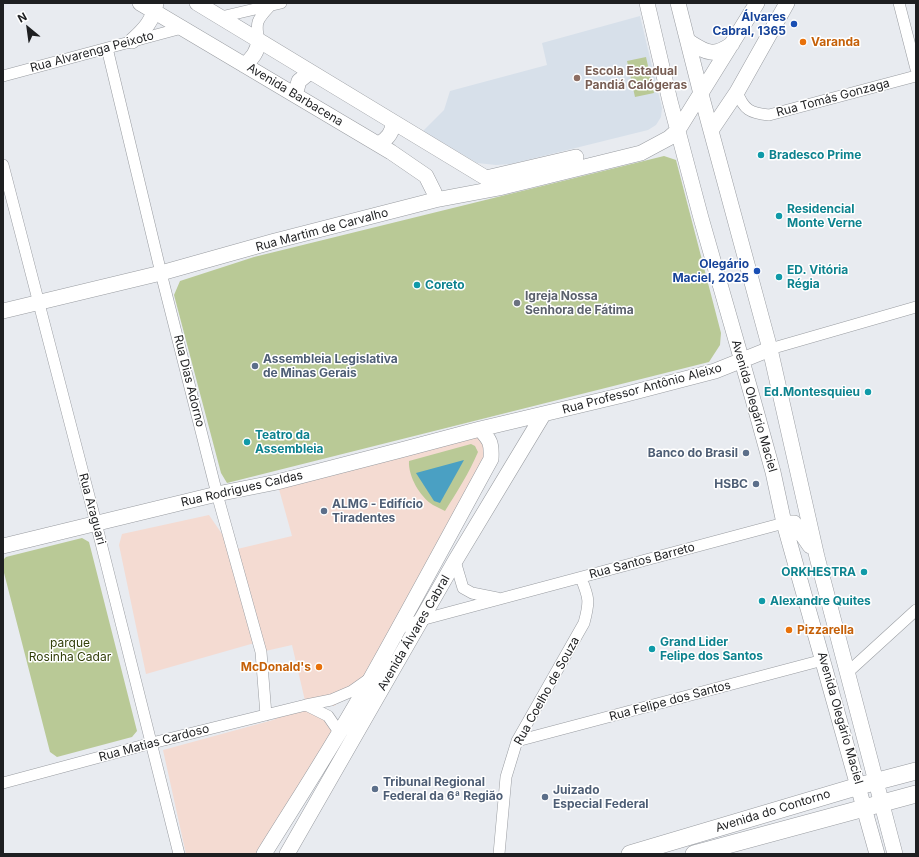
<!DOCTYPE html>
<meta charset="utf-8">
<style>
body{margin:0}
#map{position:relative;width:919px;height:857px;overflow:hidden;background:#e8ebf0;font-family:Inter,sans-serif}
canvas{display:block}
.frame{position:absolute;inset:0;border:4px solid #1e1f21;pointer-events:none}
.north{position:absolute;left:8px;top:8px;width:40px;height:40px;-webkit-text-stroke:3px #fff;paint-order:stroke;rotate:331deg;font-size:11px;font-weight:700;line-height:16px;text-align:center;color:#1e1f21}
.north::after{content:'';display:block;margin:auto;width:14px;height:18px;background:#1e1f21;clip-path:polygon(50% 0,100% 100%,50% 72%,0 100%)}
</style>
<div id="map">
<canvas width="919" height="857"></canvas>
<div class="frame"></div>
<div class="north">N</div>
</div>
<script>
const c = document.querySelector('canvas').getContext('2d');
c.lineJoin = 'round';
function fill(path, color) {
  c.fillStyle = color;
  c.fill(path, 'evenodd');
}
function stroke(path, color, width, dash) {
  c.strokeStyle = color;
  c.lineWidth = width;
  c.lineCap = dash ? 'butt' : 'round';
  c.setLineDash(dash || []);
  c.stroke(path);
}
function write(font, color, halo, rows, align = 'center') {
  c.font = font + ' Inter,sans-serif';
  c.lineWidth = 3;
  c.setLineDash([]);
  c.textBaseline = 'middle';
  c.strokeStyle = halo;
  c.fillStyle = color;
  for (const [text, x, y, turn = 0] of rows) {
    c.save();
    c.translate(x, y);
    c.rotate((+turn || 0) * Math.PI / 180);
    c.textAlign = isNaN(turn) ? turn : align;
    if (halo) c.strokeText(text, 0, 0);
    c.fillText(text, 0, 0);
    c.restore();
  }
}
fill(new Path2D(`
 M480,429l12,20 -121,229 -37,28 -27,-1 32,27 -73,122h-80l-23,-104 110,-30 33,-15 -14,-60 -31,7 -3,-10 -112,32 -27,-129 3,-11 87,-19 24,35 59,-14 -15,-54z`), '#f4dbd2');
fill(new Path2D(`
 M640,16l22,92 -1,9 -5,8 -8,5 -137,34 -15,1 -19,-2 -54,-32 21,-21 6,-19 97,-26 -5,-22z`), '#d7e0ea');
fill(new Path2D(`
 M646,57l8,36 -19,4 -8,-36z
 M664,156l12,4 45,173 -1,12 -11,17 -482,121 -6,-10 -47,-178 6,-14 74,-24z
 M471,444l4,2 3,6c-9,21 -21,40 -33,59 -4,-2 -8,-4 -12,-6 -13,-8 -25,-29 -24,-44z
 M82,538l7,4 48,189 -5,6 -75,20 -7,-5 -47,-183v-9l3,-3z`), '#b9c996');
fill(new Path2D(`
 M464,460l-24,43 -6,-2 -18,-28z`), '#4aa0c3');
const street = new Path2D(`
 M899,3l17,66
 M221,17l60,-14
 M259,41c-4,-19 -2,-21 11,-35
 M107,48l54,225 56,221 44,158 5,63
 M3,76l179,-48
 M737,92c7,18 13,21 32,23l147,-39
 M3,165l93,358 83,331
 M770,349l146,-42
 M455,561l8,27 9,5 25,5
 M397,629l24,-9 363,-97
 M847,673l69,-63
 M306,705l22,11 11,16
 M517,741l306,-81
 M3,783l149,-40 154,-38 25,-5 21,-9 17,-12
 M499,854l7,-77 11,-36 67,-118c6,-22 5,-25 -3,-45`);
const secondary = new Path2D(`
 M140,3l251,149 35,24 8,16 1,8
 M197,3l289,175 90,-21
 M647,3l23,98 31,117 51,178 21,76 11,51 93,331
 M678,3l23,91 69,255 47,208 78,297
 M132,41c13,-12 21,-20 24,-38
 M688,41c18,11 24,17 44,3
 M244,65c9,-7 13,-13 15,-24
 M295,95l4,-14 11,-9
 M712,129l25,-37 50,-89
 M379,144c8,-5 14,-11 14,-22
 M3,311l158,-38 114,-32 160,-41 64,-12 142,-35 28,-15 9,-8 79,-127
 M784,523h10l16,23
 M3,546l214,-52 60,-12 124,-32 79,-21 143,-34 92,-24 55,-22
 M264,854c36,-58 74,-116 107,-176 41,-73 80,-146 120,-219 1,-16 -1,-19 -11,-30
 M287,854l168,-293 88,-146`);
const primary = new Path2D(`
 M630,854l229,-68 57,-15
 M694,854l222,-60`);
stroke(street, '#999ca1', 12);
stroke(secondary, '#999ca1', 16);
stroke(primary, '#999ca1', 18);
stroke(street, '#fff', 11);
stroke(secondary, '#fff', 15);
stroke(primary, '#fff', 17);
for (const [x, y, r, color] of [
 [794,24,4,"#1a4fb4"],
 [803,42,4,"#e8710a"],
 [577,78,4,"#8d6e63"],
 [761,155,4,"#0f9aa8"],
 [779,216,4,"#0f9aa8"],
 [757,271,4,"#1a4fb4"],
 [779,277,4,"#0f9aa8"],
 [417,285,4,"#0f9aa8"],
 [517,303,4,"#6b7280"],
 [255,366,4,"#5c6f8a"],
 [868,392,4,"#0f9aa8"],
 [247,442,4,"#0f9aa8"],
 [746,453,4,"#5c6f8a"],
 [756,484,4,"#5c6f8a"],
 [324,511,4,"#5c6f8a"],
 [864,572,4,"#0f9aa8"],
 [762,601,4,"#0f9aa8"],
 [789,630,4,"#e8710a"],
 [652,649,4,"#0f9aa8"],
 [319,667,4,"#e8710a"],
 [375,789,4,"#5c6f8a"],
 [545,797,4,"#5c6f8a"]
]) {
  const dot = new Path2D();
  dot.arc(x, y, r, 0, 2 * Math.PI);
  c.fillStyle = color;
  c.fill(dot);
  stroke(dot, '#fff', 1.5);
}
write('bold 12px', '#164399', '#fff', [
 ["Álvares",786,17],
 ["Cabral, 1365",786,31],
 ["Olegário",749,264],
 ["Maciel, 2025",749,278]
], 'right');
write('bold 12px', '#c56008', '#fff', [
 ["Varanda",811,42],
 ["Pizzarella",797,630],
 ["McDonald's",311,667,"right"]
], 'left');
write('12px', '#1e1f21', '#fff', [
 ["Rua Alvarenga Peixoto",92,52,-15],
 ["Avenida Barbacena",295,95,31],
 ["Rua Tomás Gonzaga",833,98,-15],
 ["Rua Martim de Carvalho",322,230,-15],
 ["Rua Dias Adorno",189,381,76],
 ["Rua Professor Antônio Aleixo",642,389,-15],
 ["Avenida Olegário Maciel",754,406,74],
 ["Rua Rodrigues Caldas",242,489,-13],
 ["Rua Araguari",92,509,75],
 ["Rua Santos Barreto",642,561,-15],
 ["Avenida Álvares Cabral",414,633,-60],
 ["Rua Coelho de Souza",547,691,-61],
 ["Rua Felipe dos Santos",670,701,-15],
 ["Avenida Olegário Maciel",840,718,74],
 ["Rua Matias Cardoso",154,743,-15],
 ["Avenida do Contorno",773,811,-17]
]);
write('bold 12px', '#785e54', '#fff', [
 ["Escola Estadual",585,71],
 ["Pandiá Calógeras",585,85]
], 'left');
write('bold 12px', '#0d838f', '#fff', [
 ["Bradesco Prime",769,155],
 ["Residencial",787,209],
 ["Monte Verne",787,223],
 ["ED. Vitória",787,270],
 ["Régia",787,284],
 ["Coreto",425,285],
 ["Ed.Montesquieu",860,392,"right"],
 ["Teatro da",255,435],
 ["Assembleia",255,449],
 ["ORKHESTRA",856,572,"right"],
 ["Alexandre Quites",770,601],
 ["Grand Lider",660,642],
 ["Felipe dos Santos",660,656]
], 'left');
write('bold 12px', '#5b616d', '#fff', [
 ["Igreja Nossa",525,296],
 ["Senhora de Fátima",525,310]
], 'left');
write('bold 12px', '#4e5e75', '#fff', [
 ["Assembleia Legislativa",263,359],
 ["de Minas Gerais",263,373],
 ["Banco do Brasil",738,453,"right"],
 ["HSBC",748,484,"right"],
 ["ALMG - Edifício",332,504],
 ["Tiradentes",332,518],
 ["Tribunal Regional",383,782],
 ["Federal da 6ª Região",383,796],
 ["Juizado",553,790],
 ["Especial Federal",553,804]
], 'left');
write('12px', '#323f09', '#fff', [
 ["parque",70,643],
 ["Rosinha Cadar",70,657]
]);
</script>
